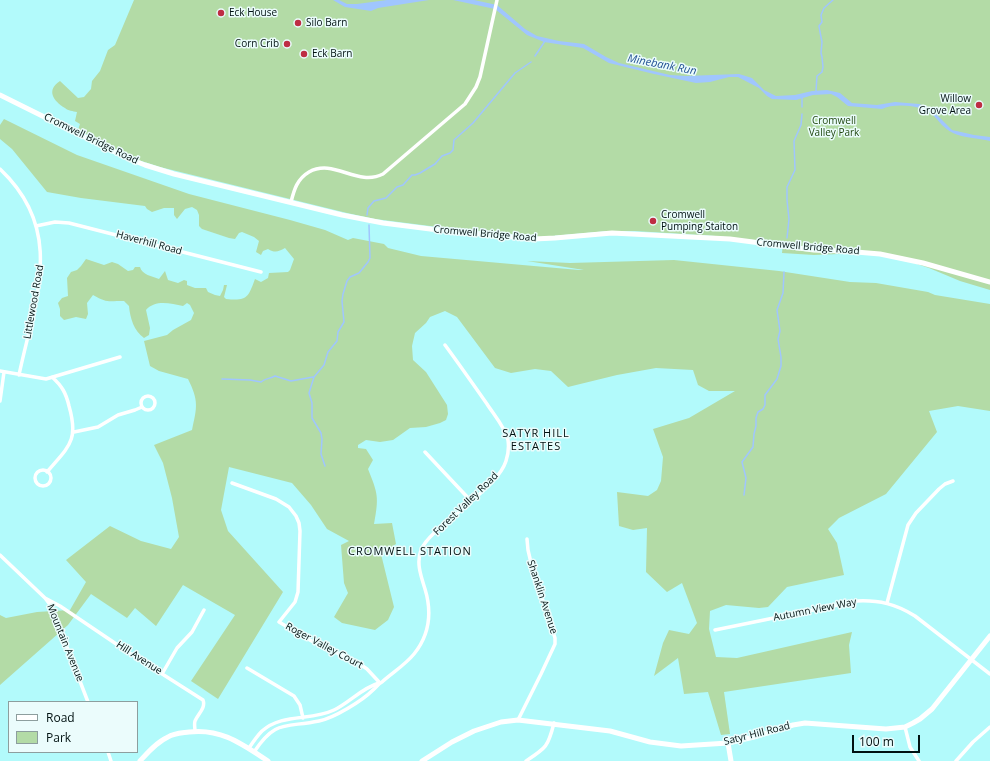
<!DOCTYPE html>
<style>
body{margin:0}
#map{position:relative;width:990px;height:761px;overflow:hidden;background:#b2fafb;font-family:"Open Sans",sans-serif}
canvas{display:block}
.legend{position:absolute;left:8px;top:701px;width:130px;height:52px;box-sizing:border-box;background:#ebfcfc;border:1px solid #8d9e9e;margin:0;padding:5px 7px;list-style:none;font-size:12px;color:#011}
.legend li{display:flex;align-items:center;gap:8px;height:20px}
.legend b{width:20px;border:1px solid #8d9e9e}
.scale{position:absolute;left:852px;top:735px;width:68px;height:18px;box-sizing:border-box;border:2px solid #011;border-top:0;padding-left:5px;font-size:12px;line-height:14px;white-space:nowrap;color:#011;-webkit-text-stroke:3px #ebfcfc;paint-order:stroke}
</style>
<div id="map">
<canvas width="990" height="761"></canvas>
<ul class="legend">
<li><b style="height:5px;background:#fff"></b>Road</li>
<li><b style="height:11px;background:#b3dba6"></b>Park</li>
</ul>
<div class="scale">100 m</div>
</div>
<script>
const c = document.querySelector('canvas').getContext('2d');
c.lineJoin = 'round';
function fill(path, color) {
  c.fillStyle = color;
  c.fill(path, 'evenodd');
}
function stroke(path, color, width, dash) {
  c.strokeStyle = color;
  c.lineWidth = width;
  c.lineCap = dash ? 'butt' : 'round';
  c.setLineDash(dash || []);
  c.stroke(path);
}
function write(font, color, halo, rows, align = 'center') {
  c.font = font + ' "Open Sans",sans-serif';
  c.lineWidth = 3;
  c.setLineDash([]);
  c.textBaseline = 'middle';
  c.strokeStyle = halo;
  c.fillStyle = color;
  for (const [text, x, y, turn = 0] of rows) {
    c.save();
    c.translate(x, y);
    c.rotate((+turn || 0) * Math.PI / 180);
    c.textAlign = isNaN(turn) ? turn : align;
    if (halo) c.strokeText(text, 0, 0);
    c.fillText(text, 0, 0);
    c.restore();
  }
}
fill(new Path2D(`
 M134,0h856v290l-30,-9 -31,-13 -30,-10 -34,-5 -51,2 -32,-2 1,-10 -68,-7 -80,-5h-27l-67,6 -103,-10 -63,-8 -28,-6 -187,-46 -25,-8 -57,-29 2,-6 -5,-3 2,-9c-4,-1 -9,-1 -12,-4 -12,-7 -19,-18 -5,-27l18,17 6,-1 7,-8 1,-8 8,-10 8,-21 7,-5z
 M4,119l73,36 112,39 101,26 35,10 23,10 5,-2 31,6 4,4 33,8 158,14h5l-57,-9 43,2 104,-3 105,11 71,11 26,1 52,9 7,3 55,9v107l-32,-5 -29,5 8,21 -51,62 -47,24 -11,11 9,14 7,32 -57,12 -19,20 -9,1 -33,-3 -16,6 -1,18 7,28 21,1 115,-26 -3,13 2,28 -127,19 6,42 -9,1 -13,-43 -24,2 -6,-36 -24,18 9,-33 6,-13 20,4 8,-11 -15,-40 -15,9 -21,-20 1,-44 -14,2 -14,-4 -2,-34 31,4 9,-6 4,-9 2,-24 -10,-28 36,-11 46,-27h-26l-11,-6 -5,-15 -37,-2 -39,7 -49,12 -17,-16 -16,-2 -24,4 -16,-5 -38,-51 -12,-6 -15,6 -4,6 -11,10 -3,13 1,14 13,12 21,33 1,9 -2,6 -6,3 -14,4 -16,1 -17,12 -13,2 -14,-2 -8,5v3l8,1 7,11 -5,9c10,25 11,28 6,55l18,-1 4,21 -15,10 13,53 -6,13 -13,10 -33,-7 -8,-6 14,-24 -4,-10 -3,-38 8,-4 -22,-12 -16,-24 -19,-22 -63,-16 -8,43 7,21 55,61 -65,107 -27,-18 44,-66 -52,-30 -27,41 -21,-18 -8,10 -36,-24 -23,31 -68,60v-70l6,3 31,-6 33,-2 16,-28 -20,-22 44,-34 31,15 30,8 8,-12 -7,-39 -9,-35 -9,-18 38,-15c5,-23 7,-29 -4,-51l-29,-8 -9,-5 -6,-25 23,-6 6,-5 18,-10 3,-7 -4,-8 -3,-2 -4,3c-12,-2 -27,-7 -37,4l4,18 -1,7 -5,3c-10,-7 -14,-20 -15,-32l-5,-5c-17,0 -17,2 -31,-6l-6,8 1,11 -2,5 -10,-2 -12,3 -4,-4v-7l-2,-6 4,-5 6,-2 -1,-18 4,-6 6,-2 4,-4 5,-7 18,6 8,-3 6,2 10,7 5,-1 2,-3h5c2,8 12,9 19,12l6,-8 3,9 10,3 6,-3 3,1v4l8,3h11l2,4 7,3 5,1 3,-6 1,-5h3l-3,12 2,2c21,2 22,-1 29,-20l6,3 7,-4 1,-5 19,-1 2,-2 4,-11 -9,-11c-7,4 -10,5 -17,1l-5,2 -2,4 -5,-3 3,-11 -5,-4 -12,-5 -3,1 -4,6 -6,-1 -27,-9 -3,-3v-11l-2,-5 -5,-3 -7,2 -8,10 -3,-4v-7h-10l-12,4 -5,-3 -2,-3 -64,-8 -34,-6 -35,-43 -12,-10v-14z`), '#b3dba6');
fill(new Path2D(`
 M333,0h6l8,4h10l30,-4h42l-51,8 -7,3 -26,-4z
 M453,0h21l23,5 28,24 12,7 22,5 25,3 22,13 13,6 51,12 16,1 53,-2 13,4 12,12 12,6 19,-1 17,-4 15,-1 13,3 12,10 25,2 18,-3 24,2 11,4 22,22 22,5 16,2v4c-12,-3 -26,-3 -37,-8 -9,-4 -14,-12 -21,-19 -10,-9 -38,-11 -50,-5l-34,-3 -11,-9 -6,-3 -18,1 -17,5 -24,-1 -5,-3 -8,-8 -21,-11h-9l-19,5 -14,1 -42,-9 -45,-11 -26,-15 -39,-6 -17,-7 -32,-26z`), '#a0c6fe');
stroke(new Path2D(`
 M535,56l10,-15
 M816,91l1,-15 5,-4 1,-5 -1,-10 -1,-4 1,-11 -2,-10 -1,-6 3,-4 -1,-7 3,-7 9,-8
 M802,97v10
 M367,215l1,-7 6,-7 12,-3 11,-11 6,-2 9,-10h3l5,-2 15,-9 7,-8 8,-3 3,-3 1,-10 19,-17 42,-50 16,-11
 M787,238l2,-19 -2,-19v-13l8,-17 -1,-29 7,-16 1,-11
 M222,379l28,1 11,2c4,-4 9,-3 14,-6l16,5 22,-4
 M325,466l-4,-12 1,-15 -1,-6 -9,-15v-15l-3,-10 5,-16 10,-12 4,-13 9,-11 1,-9 6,-10 -2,-21 1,-7 4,-13 3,-4 9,-4 9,-11 2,-4 -1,-33
 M744,495l2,-17 -4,-16 11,-15 1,-13 2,-8v-8l2,-6 5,-3 2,-4v-10l12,-16 4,-13v-9l-3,-18 2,-8 -3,-21 6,-17 1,-21`), '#a0c6fe', 1.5);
stroke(new Path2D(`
 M0,169c66,62 35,130 19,206
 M291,202c3,-12 6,-23 18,-30 25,-14 48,15 74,2l82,-70 11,-17 4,-10 17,-77
 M36,226l19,-4 14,1 192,49
 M0,371l46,8 74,-22
 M141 403a7 7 0 1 1 14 0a7 7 0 1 1-14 0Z
 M0,401l4,-29
 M74,432l24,-5 20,-12 17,-5 7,-3
 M425,452l46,49
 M35 478a8 8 0 1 1 16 0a8 8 0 1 1-16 0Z
 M47,472c22,-26 32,-31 22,-66 -3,-13 -7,-20 -17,-29
 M232,483l44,16 13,8 7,9 3,7 1,8 -2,61 -3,10 -16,20 36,21 42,19 10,7 13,14
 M0,555l45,43 6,8 37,96
 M45,598l15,8 74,50 69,44c3,8 -5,14 -8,21 -1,3 0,7 0,10
 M887,603l21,-78 8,-12 23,-24 6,-5 8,-3
 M715,630l142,-29c22,-1 39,3 58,15l75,58
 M247,668l47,28 6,9 3,13
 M162,674l15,-26 15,-16 12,-22
 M518,720l23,-46 14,-30v-6l-23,-71 -4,-17 -1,-11
 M905,727l5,20 9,14
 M249,748c4,-6 8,-12 13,-17 20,-18 49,-10 72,-21 16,-8 28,-22 45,-27
 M108,752l3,9
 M254,752c22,-33 31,-24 65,-31 15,-3 43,-20 54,-31 3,-2 5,-6 9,-8 10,-9 23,-17 32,-28 16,-20 18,-42 11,-65 -4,-13 -9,-26 -4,-39 5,-13 27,-29 38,-38 14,-13 41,-32 47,-51 2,-6 3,-14 2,-21 -3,-13 -14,-25 -21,-36 -14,-20 -28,-40 -42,-59
 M526,761c20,-13 22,-14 28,-38
 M956,761l17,-19 17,-15`), '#fff', 3.5);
stroke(new Path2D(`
 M0,95l127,63 18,7 29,9 168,41 41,8 55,7 96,9 21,-1 57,-5 118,6 84,11 30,1 36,3 43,9 67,19
 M728,743l3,18
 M140,761c8,-9 17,-19 28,-24 6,-4 14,-4 21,-5 32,-4 53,12 79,29
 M422,761l30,-19 22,-11 27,-9 17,-2 92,11 40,11 31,4 47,-3 26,-6 39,-12 12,-2 81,6 19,-2 8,-4 7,-4 12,-10 58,-73`), '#fff', 5);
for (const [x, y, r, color] of [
 [221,13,4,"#be2d43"],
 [298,23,4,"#be2d43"],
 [287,44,4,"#be2d43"],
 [304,54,4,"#be2d43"],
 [979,105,4,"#be2d43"],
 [653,221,4,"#be2d43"]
]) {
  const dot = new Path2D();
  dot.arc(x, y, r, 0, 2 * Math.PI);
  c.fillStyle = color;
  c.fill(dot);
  stroke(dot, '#ebfcfc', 1.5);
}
write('10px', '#011', '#ebfcfc', [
 ["Eck House",229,13],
 ["Silo Barn",306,23],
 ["Corn Crib",279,44,"right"],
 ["Eck Barn",312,54],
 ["Willow",971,99,"right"],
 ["Grove Area",971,111,"right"],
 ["Cromwell",661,215],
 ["Pumping Staiton",661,227]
], 'left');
write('10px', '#214810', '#ebfcfc', [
 ["Cromwell",834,121],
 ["Valley Park",834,133]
]);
write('10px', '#011', '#ebfcfc', [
 ["Cromwell Bridge Road",91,139,26],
 ["Cromwell Bridge Road",485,234,5],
 ["Haverhill Road",149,243,15],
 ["Cromwell Bridge Road",808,247,5],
 ["Littlewood Road",34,302,-80],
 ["Forest Valley Road",466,504,-44],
 ["Shanklin Avenue",542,597,72],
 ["Autumn View Way",815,610,-11],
 ["Mountain Avenue",65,643,68],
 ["Roger Valley Court",324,646,28],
 ["Hill Avenue",139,658,33],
 ["Satyr Hill Road",757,734,-14]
]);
write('italic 11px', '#255395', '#ebfcfc', [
 ["Minebank Run",662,65,11]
]);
c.letterSpacing = '1px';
write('11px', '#011', '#ebfcfc', [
 ["SATYR HILL",536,434],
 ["ESTATES",536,447],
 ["CROMWELL STATION",410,552]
]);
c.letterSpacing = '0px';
</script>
